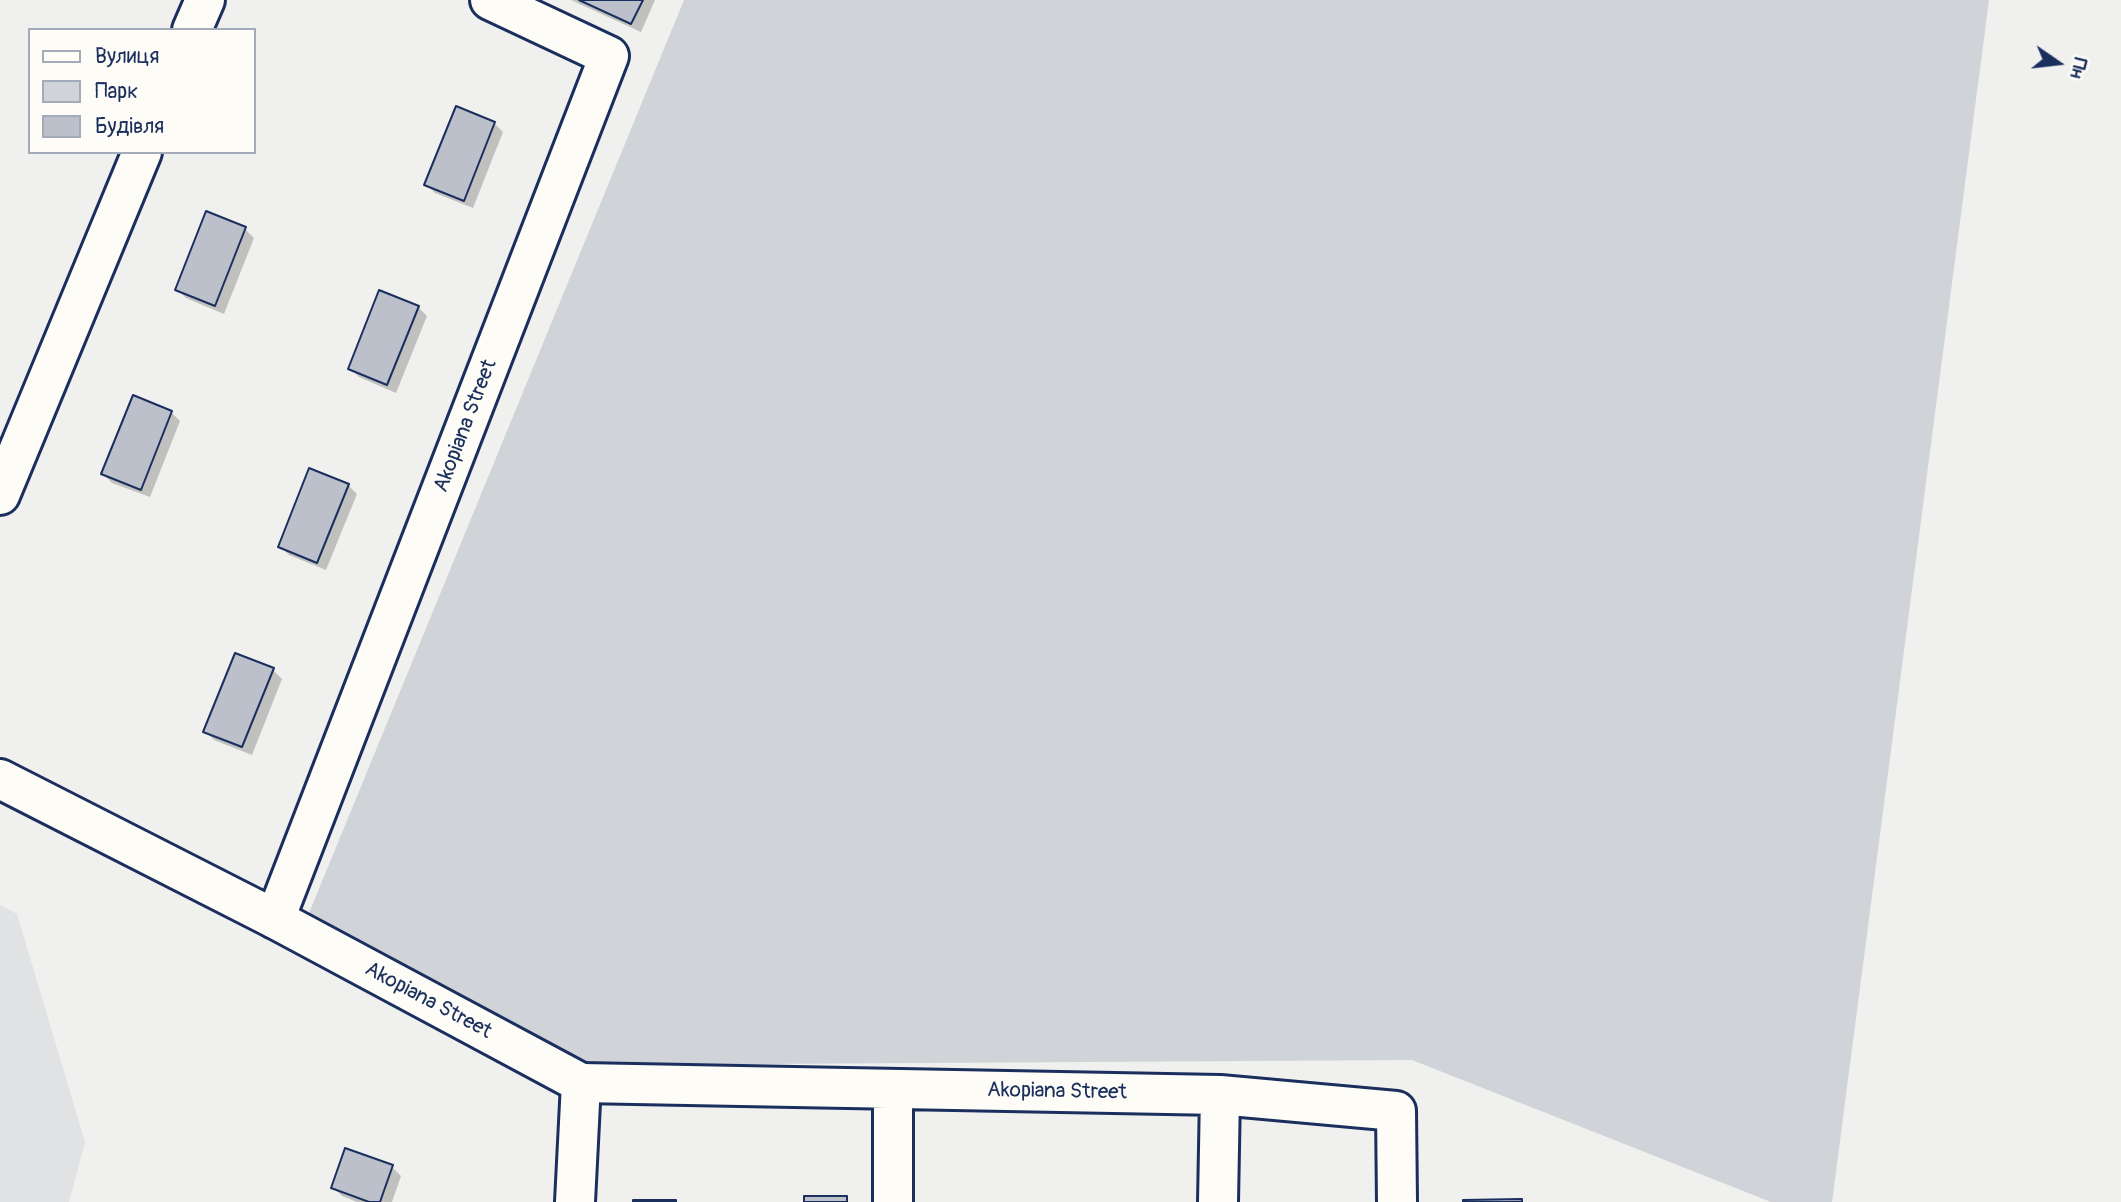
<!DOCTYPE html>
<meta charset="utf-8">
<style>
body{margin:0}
#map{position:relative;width:2121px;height:1202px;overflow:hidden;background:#f0f0ee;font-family:Pangolin,sans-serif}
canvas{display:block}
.legend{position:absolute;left:28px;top:28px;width:228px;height:126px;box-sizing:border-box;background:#fdfcf7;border:2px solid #a3aaba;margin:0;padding:9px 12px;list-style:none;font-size:21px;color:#1b2f5e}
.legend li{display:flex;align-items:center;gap:14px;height:35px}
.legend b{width:35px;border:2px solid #a3aaba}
.north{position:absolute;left:2023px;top:28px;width:70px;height:70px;-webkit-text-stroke:5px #fdfcf7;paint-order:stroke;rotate:104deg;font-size:19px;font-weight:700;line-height:28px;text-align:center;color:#1b2f5e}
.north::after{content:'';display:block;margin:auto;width:24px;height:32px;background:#1b2f5e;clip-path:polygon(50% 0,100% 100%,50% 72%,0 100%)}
</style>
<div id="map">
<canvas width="2121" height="1202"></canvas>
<ul class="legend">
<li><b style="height:9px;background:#fdfcf7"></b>Вулиця</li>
<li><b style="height:19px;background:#d0d3d8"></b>Парк</li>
<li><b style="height:19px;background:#bbc0ca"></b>Будівля</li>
</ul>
<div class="north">Пн</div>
</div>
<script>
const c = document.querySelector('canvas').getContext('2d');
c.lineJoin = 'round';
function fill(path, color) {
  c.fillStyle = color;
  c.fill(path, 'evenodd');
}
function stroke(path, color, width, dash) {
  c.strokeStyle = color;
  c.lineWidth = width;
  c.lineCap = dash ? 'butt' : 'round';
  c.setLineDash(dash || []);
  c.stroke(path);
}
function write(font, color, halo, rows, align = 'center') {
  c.font = font + ' Pangolin,sans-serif';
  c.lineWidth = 6;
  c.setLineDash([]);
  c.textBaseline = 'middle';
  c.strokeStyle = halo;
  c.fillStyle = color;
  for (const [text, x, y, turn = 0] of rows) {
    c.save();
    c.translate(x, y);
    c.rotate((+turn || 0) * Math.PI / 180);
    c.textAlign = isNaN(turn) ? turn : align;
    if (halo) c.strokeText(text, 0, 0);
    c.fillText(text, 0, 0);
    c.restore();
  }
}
fill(new Path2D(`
 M0,905l17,9 68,228 -16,60h-69z`), '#e0e2e3');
fill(new Path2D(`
 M684,0h1305l-157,1202h-61l-359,-142 -817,5 -288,-147z`), '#d0d3d8');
fill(new Path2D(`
 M571,0h84l-14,32z
 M494,123l9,9 -30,76 -38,-15 -9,-9z
 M245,229l9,9 -30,76 -38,-16 -9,-9z
 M418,307l9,9 -31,77 -37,-16 -9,-9z
 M134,397l37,15 9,9 -30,76 -38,-14 -9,-9z
 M348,485l9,9 -31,76 -37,-15 -9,-9z
 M273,670l9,9 -30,76 -38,-15 -9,-9z
 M392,1167l9,9 -9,26h-35l-15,-6 -9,-9z`), '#0003');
const building = new Path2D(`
 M579,0h64l-12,24z
 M456,106l39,16 -31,79 -40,-16z
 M206,211l40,16 -31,79 -40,-16z
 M379,290l40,16 -32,79 -39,-16z
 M133,395l39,16 -31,79 -40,-16z
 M309,468l40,16 -32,79 -39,-16z
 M235,653l39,15 -32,79 -39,-15z
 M345,1148l48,17 -13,37h-11l-38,-14z
 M804,1196h43v6h-43z
 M1522,1199v3h-59v-2z
 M633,1200h43v2h-43z`);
fill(building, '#bbc0ca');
stroke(building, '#1b2f5e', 2);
const street = new Path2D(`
 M192,30l13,-30
 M0,495l142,-343
 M275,919l334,-863 -119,-56
 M581,1083l639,12 176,16 1,91
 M893,1202v-113
 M1218,1202l2,-107`);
const secondary = new Path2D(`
 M0,779l275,140 306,164 -6,119`);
stroke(street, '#1b2f5e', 44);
stroke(secondary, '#1b2f5e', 44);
stroke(street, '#fdfcf7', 38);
stroke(secondary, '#fdfcf7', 38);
write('21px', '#1b2f5e', '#fdfcf7', [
 ["Akopiana Street",466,426,-69],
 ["Akopiana Street",428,1001,28],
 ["Akopiana Street",1057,1092,1]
]);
</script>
